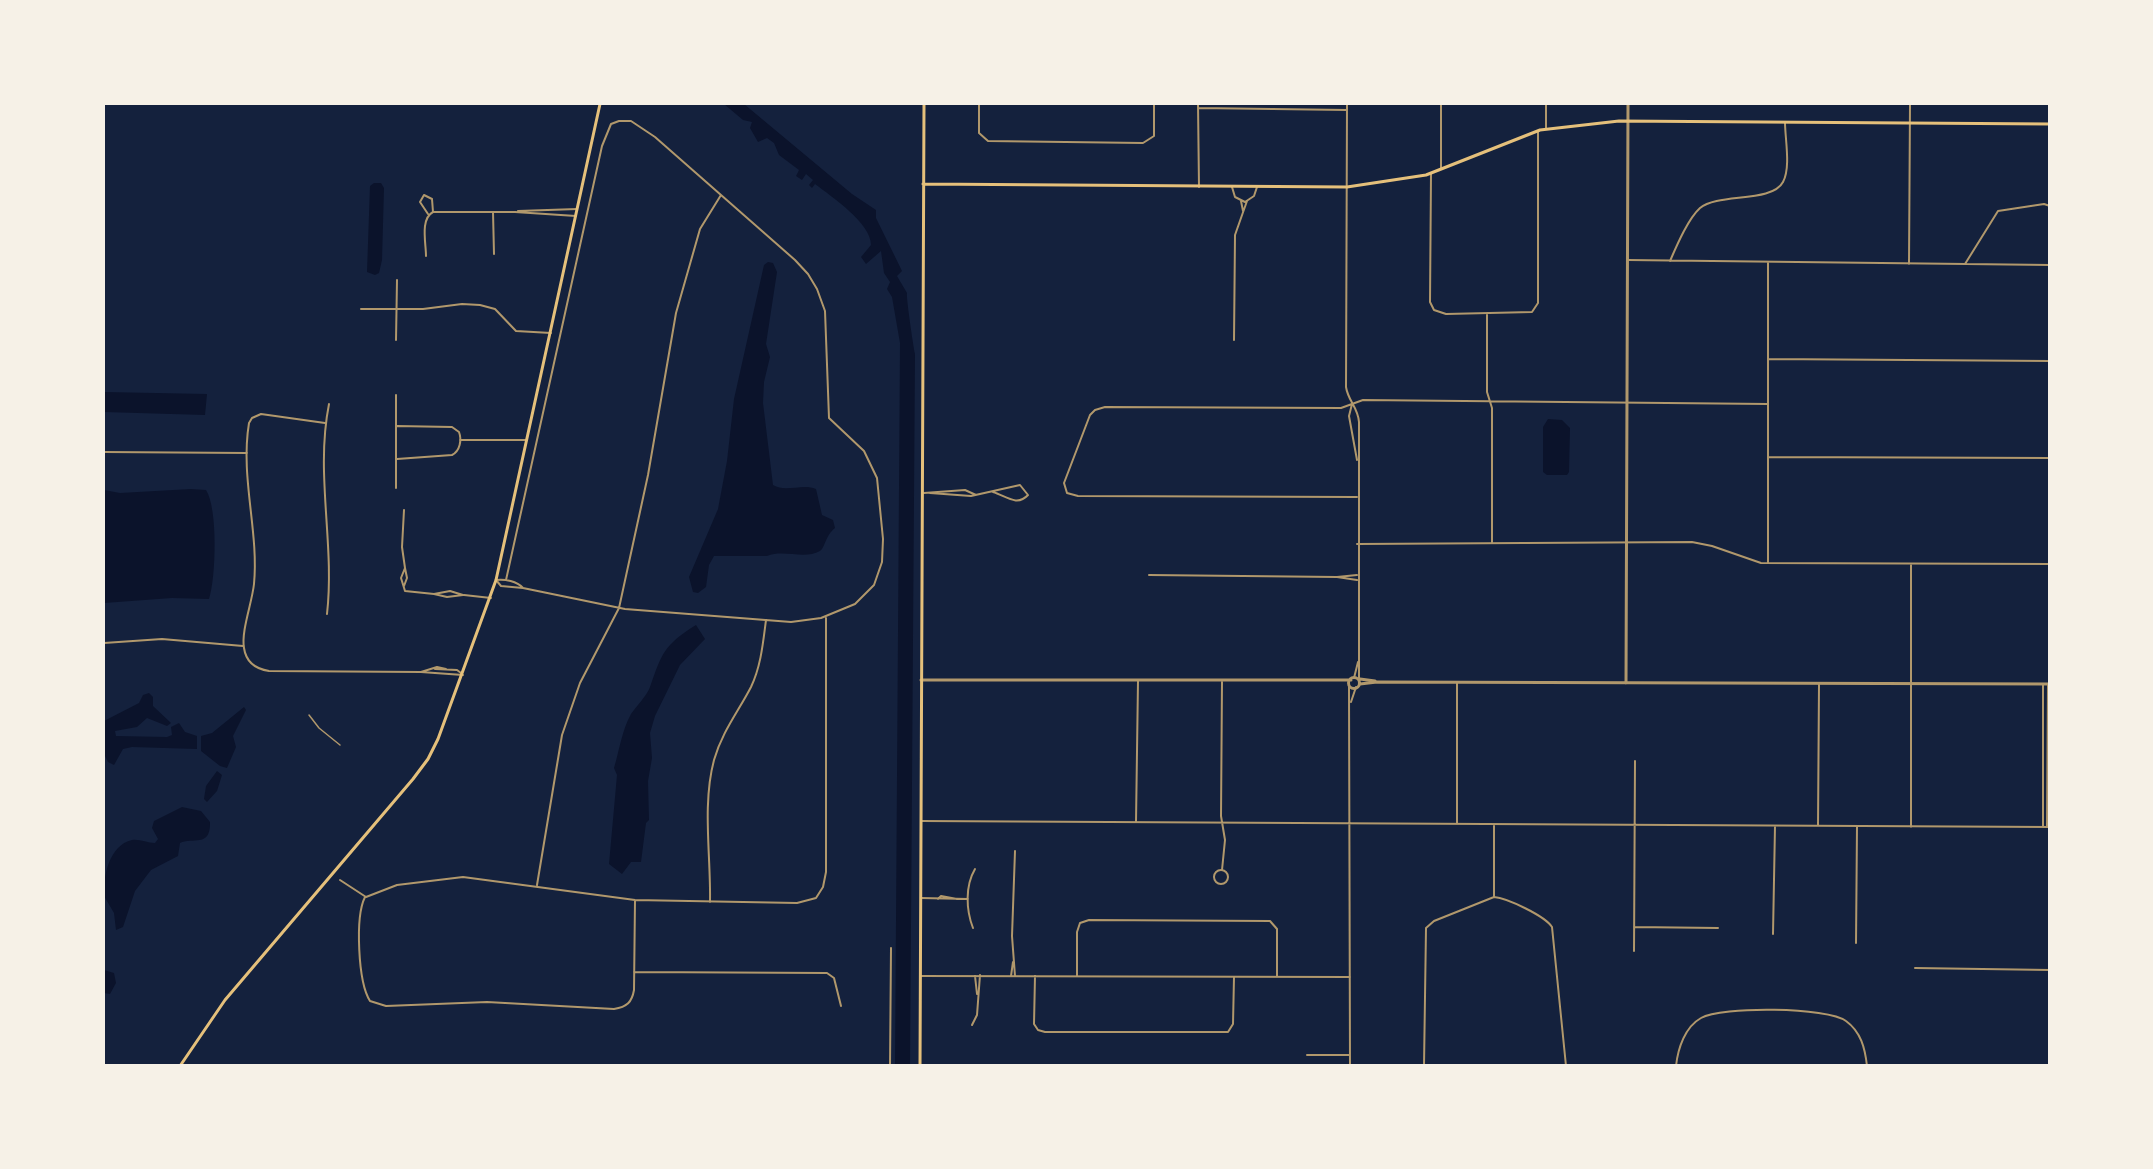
<!DOCTYPE html>
<style>
body{margin:0}
#map{position:relative;width:2153px;height:1169px;overflow:hidden;background:#14213d;font-family:"Fira Sans Condensed",sans-serif}
canvas{display:block}
.frame{position:absolute;inset:0;border:105px solid #f6f1e7;pointer-events:none}
</style>
<div id="map">
<canvas width="2153" height="1169"></canvas>
<div class="frame"></div>
</div>
<script>
const c = document.querySelector('canvas').getContext('2d');
c.lineJoin = 'round';
function fill(path, color) {
  c.fillStyle = color;
  c.fill(path, 'evenodd');
}
function stroke(path, color, width, dash) {
  c.strokeStyle = color;
  c.lineWidth = width;
  c.lineCap = dash ? 'butt' : 'round';
  c.setLineDash(dash || []);
  c.stroke(path);
}
fill(new Path2D(`
 M724,104h20l108,90 24,16v8l26,53 -5,5 10,17c-1,4 6,51 8,61l-5,711h-15l5,-722 -8,-46 -5,-8 3,-7 -6,-9 -3,-22 -15,13 -5,-7 10,-12c0,-22 -39,-48 -56,-61l-3,4 -3,-3 4,-5 -7,-6 -4,6 -6,-4 3,-6 -20,-15 -5,-12 -7,-5 -9,4 -8,-14 2,-6 -9,-2z
 M374,183h7l3,5 -2,72 -3,13 -4,2 -8,-3 3,-86z
 M768,262l5,1 4,9 -11,72 4,13 -6,25 -1,21 10,82c13,8 29,-2 43,4l6,26 11,5 2,8c-10,8 -10,20 -15,23 -16,9 -36,-2 -53,5h-53l-5,9 -3,22 -8,6 -5,-1 -4,-15 29,-68 9,-48 7,-62 30,-134z
 M104,392l103,2 -2,21 -101,-3z
 M1548,419l14,1 8,8 -1,44 -2,3h-20l-4,-3v-45z
 M191,489l15,1c12,18 10,88 3,109l-37,-1 -68,5v-113l16,3z
 M696,625l9,14 -25,26 -25,51 -5,17 2,25 -4,23 1,39 -3,3 -5,39h-10l-9,12 -13,-10 8,-89 -3,-7c5,-17 8,-38 17,-54 6,-9 15,-17 19,-27 12,-34 14,-42 46,-62z
 M149,693l4,4v9l18,17 -4,3 -20,-8 -10,9 -22,4 1,5 51,1 5,-2 -1,-8 8,-4 6,9 12,4v13l-65,-2 -9,2 -9,16 -6,-3 -4,-8v-33l35,-18 4,-8z
 M244,707l2,3 -13,26 3,11 -9,21 -7,-2 -19,-15v-15l11,-3z
 M217,771l5,4 -5,16 -10,11 -3,-3 2,-13z
 M182,807l19,4 9,11c1,26 -18,15 -30,21l-2,13 -27,14 -16,21 -12,36 -7,3 -2,-17 -10,-17c-1,-19 5,-51 28,-56 8,-1 15,3 23,3l3,-4 -6,-11 2,-7z
 M104,970l10,3 2,10 -6,11 -6,-1z`), '#0b132b');
stroke(new Path2D(`
 M309,715l10,13 21,17`), '#b1986c', 1.5);
stroke(new Path2D(`
 M979,104v29l9,8 155,2 11,-7v-32
 M1198,104l1,83
 M1347,104l-1,283c2,14 12,20 13,35v256
 M1198,108l149,2
 M1546,129v-25
 M1441,169v-65
 M1431,173l-1,129 4,8 12,4 86,-2 6,-9v-172
 M1232,187l3,10 10,5 9,-6 3,-9
 M1241,201l2,10
 M518,211l59,-2
 M493,212l1,42
 M428,214l-8,-12 4,-7 8,4 1,13
 M426,256c0,-13 -6,-37 7,-44h82l61,4
 M1628,260l422,5
 M1670,261c7,-16 18,-42 30,-53 18,-15 72,-5 83,-26 8,-15 2,-43 2,-60
 M1909,264l1,-160
 M1965,264l33,-53 46,-7 6,2
 M361,309h62l39,-5 18,1 15,4 21,22 35,2
 M1487,314v78l5,16v135
 M396,340l1,-60
 M1234,340l1,-105 12,-34
 M1768,359l282,2
 M1352,404l-3,12 8,44
 M325,423l-64,-9 -9,4 -3,5c-9,54 10,108 5,161 -2,19 -13,47 -10,64 2,14 12,21 25,23l152,1 42,3
 M397,426l55,1 7,5c3,8 1,19 -7,23l-55,4
 M460,440h66
 M104,452l143,1
 M1768,457l282,1
 M396,488v-93
 M924,493l41,-3 11,5
 M930,493l41,3 49,-11 8,10c-11,12 -22,1 -35,-3
 M1357,497l-279,-1 -11,-3 -3,-10 26,-68 5,-5 10,-3 236,1 22,-8 405,4
 M404,510l-2,37 3,21
 M1357,544l335,-2 20,4 49,17 289,1
 M1768,563v-300
 M1911,564v263
 M1149,575l188,2 20,3
 M1337,577l20,-2
 M496,580c9,-1 21,1 27,8l102,21 166,13 30,-4 34,-14 19,-19 8,-23 1,-23 -6,-61 -13,-27 -35,-33 -4,-107 -8,-22 -9,-15 -13,-14 -140,-123 -24,-16h-12l-8,3 -9,22 -96,434
 M496,580l5,6 22,2
 M404,586l3,-8 -2,-10 -4,10 4,13 29,3
 M450,591l13,4 -16,2 -13,-3z
 M464,595l27,3
 M327,614c8,-70 -12,-140 2,-210
 M104,643l58,-4 81,7
 M435,669l22,1 4,3
 M421,672l16,-5 9,2
 M1354,678l4,-16
 M1349,687l1,379
 M1351,702l5,-15
 M921,821l1129,6
 M1136,822l2,-141
 M1457,824v-141
 M1494,825v72
 M1818,826l1,-142
 M2043,826v-142
 M2047,827l1,-143
 M1015,851l-3,85 3,40
 M1222,870l3,-30 -4,-24 1,-134
 M1214 877a7 7 0 1 1 14 0a7 7 0 1 1-14 0Z
 M340,880l26,17
 M537,885l25,-150 18,-52 39,-75 29,-133 28,-162 24,-84 21,-34
 M365,897c-10,20 -7,85 5,104l16,5 101,-4 127,7c13,-2 18,-7 20,-19l1,-90
 M366,897l31,-12 66,-8 172,23 162,3 19,-5 7,-11 3,-15v-254
 M921,898l47,1
 M938,899l3,-3 16,3
 M710,902c1,-46 -8,-97 4,-142 8,-28 24,-48 37,-73 10,-21 12,-44 15,-67
 M1634,927l84,1
 M973,928c-7,-18 -8,-42 2,-59
 M1773,934l2,-108
 M1856,943l1,-117
 M1634,951l1,-190
 M1915,968l135,2
 M634,972l193,1 7,5 7,28
 M921,976l429,1
 M975,976l2,18
 M1011,976l2,-14
 M1035,976l-1,48 4,6 7,2h183l5,-8 1,-47
 M1077,976v-44l3,-9 9,-3 181,1 7,8v48
 M972,1025l5,-10 3,-40
 M1307,1055h43
 M890,1066l1,-118
 M1424,1066l2,-138 8,-7 60,-24c13,1 51,19 58,30l14,139
 M1676,1066c2,-18 9,-39 25,-48 20,-12 127,-11 145,3 15,11 19,27 21,45`), '#b1986c', 2);
stroke(new Path2D(`
 M1348.5 683a5.5 5.5 0 1 1 11 0a5.5 5.5 0 1 1-11 0Z
 M1360,679l15,2
 M921,680h430
 M1626,683l2,-579
 M1360,684l17,-2 673,2`), '#b1986c', 3);
stroke(new Path2D(`
 M923,184l424,3 79,-12 114,-45 79,-9 431,3
 M180,1066l45,-66 188,-221 15,-20 10,-20 58,-159 104,-476
 M920,1066l4,-962`), '#e5c07b', 3);
</script>
